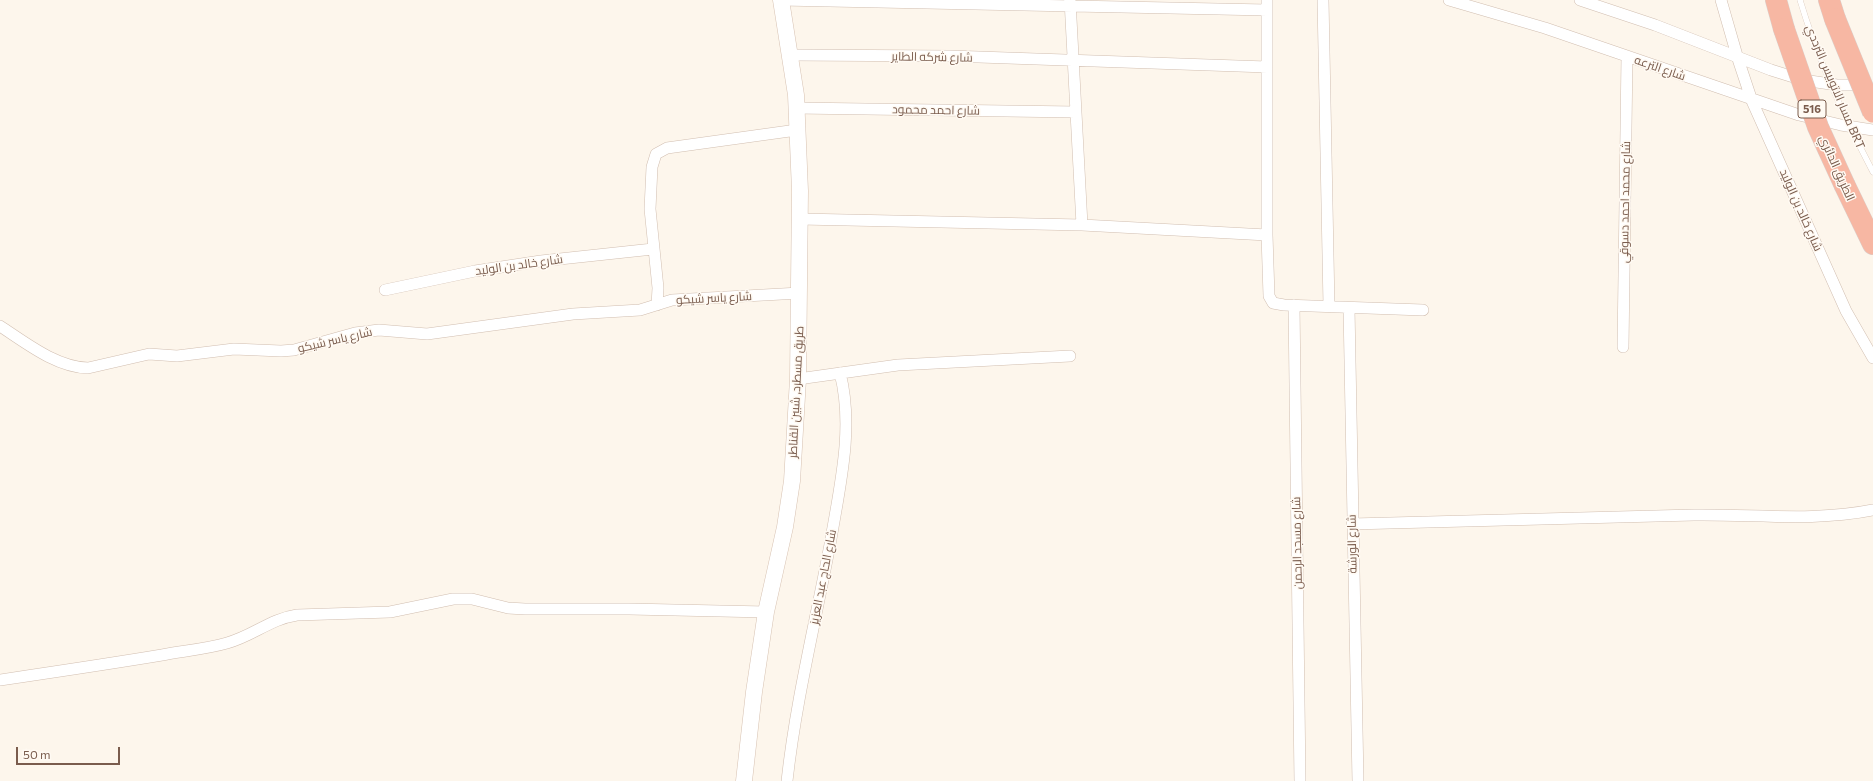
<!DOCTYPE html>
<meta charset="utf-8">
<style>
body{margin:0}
#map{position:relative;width:1873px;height:781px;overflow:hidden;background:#fdf6ec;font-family:Commissioner,sans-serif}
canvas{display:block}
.scale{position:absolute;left:16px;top:747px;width:104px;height:18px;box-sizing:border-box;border:2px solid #7a5c4d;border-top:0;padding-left:5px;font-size:12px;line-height:14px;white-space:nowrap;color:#7a5c4d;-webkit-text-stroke:3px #fffaf3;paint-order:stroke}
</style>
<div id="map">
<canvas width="1873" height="781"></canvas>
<div class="scale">50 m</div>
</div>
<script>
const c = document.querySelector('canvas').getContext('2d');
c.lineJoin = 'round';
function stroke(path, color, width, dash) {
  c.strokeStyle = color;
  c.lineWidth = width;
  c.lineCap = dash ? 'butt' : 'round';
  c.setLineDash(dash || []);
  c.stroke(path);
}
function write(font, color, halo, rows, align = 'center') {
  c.font = font + ' Commissioner,Cairo,sans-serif';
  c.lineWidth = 3;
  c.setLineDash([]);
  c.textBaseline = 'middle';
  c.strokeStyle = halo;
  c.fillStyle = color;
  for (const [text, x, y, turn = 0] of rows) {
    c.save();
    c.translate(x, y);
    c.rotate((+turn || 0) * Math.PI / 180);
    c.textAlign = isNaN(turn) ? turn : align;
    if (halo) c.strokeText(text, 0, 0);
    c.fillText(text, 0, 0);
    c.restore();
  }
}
const service = new Path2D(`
 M1800,0c18,60 44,117 73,172`);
const minor = new Path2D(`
 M781,0l486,10
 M1070,0l12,225
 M1267,0v235l2,61 4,7 11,2 139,5
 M1323,0l6,306
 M1449,0l96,28 254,87 42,10 32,5
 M1580,0l75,25 116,45 32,10 34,5h27
 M1721,0l17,59 14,42 94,210 27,47
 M791,55l159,1 317,11
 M796,108l280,4
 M800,219l282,6 185,10
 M385,290l90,-19 66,-10 112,-12
 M657,305l1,-17 -8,-79 2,-42 4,-13 11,-6 130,-18
 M1294,305l6,476
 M1349,308l9,473
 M0,326c26,17 56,41 88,42l61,-14 28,2 57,-7 47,2 13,-1 61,-17 24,-3 48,4 146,-20 67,-4 32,-10 128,-7
 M1623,347l4,-291
 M798,379l100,-14 172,-9
 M1352,524c114,-4 228,-7 342,-9 59,-1 121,7 179,-5
 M0,680c54,-8 108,-16 162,-25 21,-4 44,-6 65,-12 26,-7 43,-24 70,-28l93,-3 63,-13h19l36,9 17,1h104l137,3
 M787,781c9,-82 29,-161 44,-242 9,-54 23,-112 9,-166`);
const secondary = new Path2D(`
 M744,781l10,-89 12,-80 19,-85 7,-46 6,-102 2,-188 -4,-96 -15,-95`);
const motorway = new Path2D(`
 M1776,0l8,29
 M1829,0l6,19
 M1845,186l28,58`);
stroke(service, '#d1beb0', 6);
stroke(minor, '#d1beb0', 12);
stroke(secondary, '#d6c0b0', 17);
stroke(motorway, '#dad1cd', 22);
stroke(service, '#fff', 5.5);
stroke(minor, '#fff', 11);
stroke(secondary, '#fff', 16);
stroke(motorway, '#f7b7a3', 21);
const motorwayBridge = new Path2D(`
 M1835,19l38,93
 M1784,29l34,98 27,59`);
stroke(motorwayBridge, '#dad1cd', 22, []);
stroke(motorwayBridge, '#f7b7a3', 21);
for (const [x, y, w] of [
 [1812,109,28]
]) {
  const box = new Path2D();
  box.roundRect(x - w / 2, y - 9, w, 18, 3);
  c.fillStyle = '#fffaf3';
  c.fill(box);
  stroke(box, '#7a5c4d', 1);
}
write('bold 11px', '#7a5c4d', null, [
 ["516",1812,109]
]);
write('12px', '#7a5c4d', '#fffaf3', [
 ["شارع شركه الطاير",932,57,1],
 ["شارع الترعه",1660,68,19],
 ["مسار الاتوبيس الترددي BRT",1835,87,67],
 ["شارع احمد محمود",936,110,1],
 ["الطريق الدائري",1837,168,66],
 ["شارع محمد احمد دسوقي",1625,202,-89],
 ["شارع خالد بن الوليد",1801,210,66],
 ["شارع خالد بن الوليد",519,265,-8],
 ["شارع ياسر شيكو",714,298,-3],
 ["شارع ياسر شيكو",335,340,-13],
 ["طريق مسطرد, شبين القناطر",796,392,-87],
 ["شارع مسجد الرحمن",1297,543,-91],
 ["شارع الورشة",1352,544,-91],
 ["شارع الحاج عبد العزيز",823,577,-79]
]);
</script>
